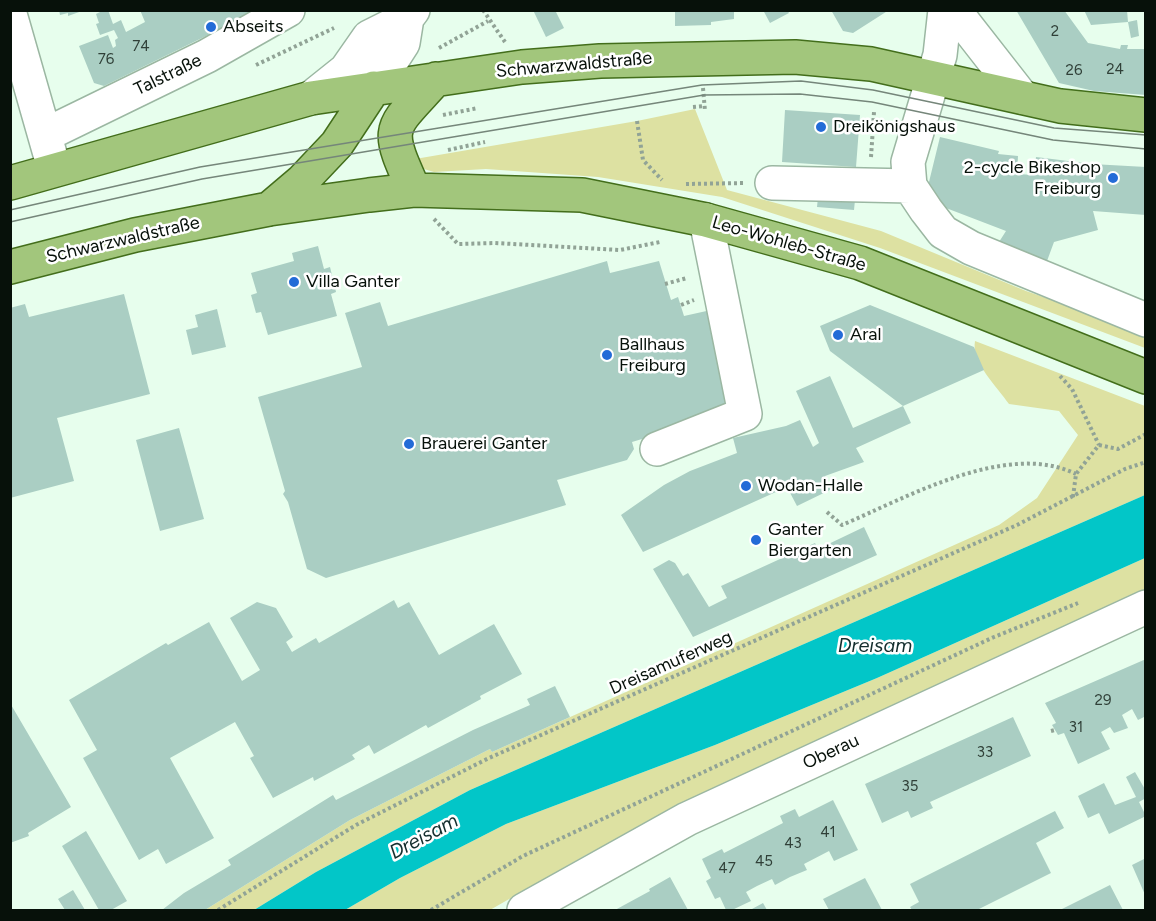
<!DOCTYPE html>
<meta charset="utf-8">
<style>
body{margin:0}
#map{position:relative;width:1156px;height:921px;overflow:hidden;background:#e7feed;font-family:Figtree,sans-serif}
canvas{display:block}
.frame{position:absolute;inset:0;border:12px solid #07110a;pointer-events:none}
</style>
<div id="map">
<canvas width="1156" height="921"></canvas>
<div class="frame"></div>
</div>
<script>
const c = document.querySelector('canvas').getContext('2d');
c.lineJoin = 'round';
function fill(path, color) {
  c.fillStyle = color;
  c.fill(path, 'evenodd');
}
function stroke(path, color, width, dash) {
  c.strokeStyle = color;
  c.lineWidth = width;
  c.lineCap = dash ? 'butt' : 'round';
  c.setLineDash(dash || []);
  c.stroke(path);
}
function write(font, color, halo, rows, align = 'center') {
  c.font = font + ' Figtree,sans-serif';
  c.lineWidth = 5;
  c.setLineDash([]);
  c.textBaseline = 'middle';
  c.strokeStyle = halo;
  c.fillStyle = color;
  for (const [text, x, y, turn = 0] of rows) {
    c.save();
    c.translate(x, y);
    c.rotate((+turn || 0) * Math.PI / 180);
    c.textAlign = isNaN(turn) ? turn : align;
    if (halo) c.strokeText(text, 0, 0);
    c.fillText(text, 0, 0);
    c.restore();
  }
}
fill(new Path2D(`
 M695,109l32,81 154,41 145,60 119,41v16l-265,-100 -158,-51 -124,-20 -112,-8 -52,3 -10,-3 -9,-10 222,-38z
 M975,341l170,65v89l-675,295 -154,82 -62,38h-49l145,-90 140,-71 2,3 507,-227 38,-27 41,-63 -19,-24 -50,-7c-11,-16 -38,-42 -34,-63z
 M1145,558v38l-321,143 -238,116 -96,55h-145l55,-32 106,-54 209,-79 162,-67z`), '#dde1a2');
fill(new Path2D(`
 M1145,495v63l-268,120 -162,67 -209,79 -106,54 -55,32h-91l62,-38 154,-82z`), '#02c6c8');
fill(new Path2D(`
 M59,10h23v1l-14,5v-3l-8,2z
 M104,10h4l5,14 8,-4 5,12 19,-10 -5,-12h119l-155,76 -10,-3 -15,-37 29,-11 5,13 3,-2 -1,-6 3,-2 -4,-8 -14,5 -4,-11 3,-1 -3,-9z
 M533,10h25l-2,2 8,16 -18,9z
 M682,10h52v9l-23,3v3l-36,1v-14z
 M763,10h24l2,3 -19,10z
 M831,10h58l-36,23 -10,-2z
 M1016,10h48l24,33 32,6 1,-4h7l-1,4h19v46l-52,-4 -35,-8z
 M1084,10h43l1,12 -37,3z
 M1137,20l2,16 -8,2 -3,-16z
 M785,110l75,5 -4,52 -74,-5z
 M940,137l59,14 -1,3 20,2 -1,18 17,1 2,-18 56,7 54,3v48l-53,-4 5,19 -44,12 -7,19 -29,-11 -19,-8 7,-11 -60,-23 -2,5 -16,-27z
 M819,187l37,3 -2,20 -37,-3z
 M318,246l6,23 6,-2 6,25 -5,2 6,22 -69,19 -7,-23 -5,1 -5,-18 6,-2 -6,-20 43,-12 -2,-8z
 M607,261l3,12 49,-12 12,39 7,-3 6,19 27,-6 21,102 -100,30 2,7 -7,11 -70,20 9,25 -240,73 -19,-9 -19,-67 -5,-8 2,-3 -27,-94 104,-30 -17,-54 35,-11 8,24z
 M124,294l26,100 -93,24 17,63 -64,17v-190l15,-4 4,13z
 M870,305l104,42 10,23 -81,36 8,17 -55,25 8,14 -39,14 7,13 -35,17 -10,-19 -144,65 -22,-37 43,-30 26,-14 47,-18 -4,-15 53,-12 14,-6 13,27 6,-4 -23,-52 34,-15 23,52 50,-22 -73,-55 -10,-25z
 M217,309l9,38 -34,8 -6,-25 12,-3 -3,-12z
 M179,428l25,91 -44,12 -24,-91z
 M864,527l13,28 -184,82 -40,-68 16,-9 6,3 8,13 5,-3 21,34 18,-9 -6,-12 94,-43 3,6z
 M394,600l4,8 11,-6 30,53 55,-31 28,50 -42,22 1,3 -53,29 -2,-3 -52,29 -5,-9 -17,10 3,4 -41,22 -1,-4 -40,21 -23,-40 4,-2 -19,-34 -65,36 44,80 -48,26 -8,-15 -19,11 -56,-102 14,-8 -28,-50 97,-57 2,2 41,-23 33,59 18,-11 -30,-52 27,-16 19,6 17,29 -7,5 6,10 24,-14 3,5z
 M1146,659v57l-8,4 -6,-11 -10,6 6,13 -14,5 -4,-6 -9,5 9,17 -32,15 -14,-31 -6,2 -6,-10 4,-2 -11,-20z
 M555,686l15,31 -78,35 -2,-3 -140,71 -145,90h-43l22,-17 47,-28 -3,-5 105,-65 3,5 137,-70 57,-25 -3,-6z
 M10,703l61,104 -43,26 1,3 -19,7z
 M1013,717l18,39 -101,46 3,6 -22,10 -3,-7 -26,12 -17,-39z
 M1135,772l11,19v7l-7,4 7,14 -37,18 -10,-21 -11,5 -10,-22 26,-13 11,22 21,-8 -10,-20z
 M833,800l25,50 -24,11 -5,-10 -25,13 3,6 -17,7 -15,8 -3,-6 -15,7 -11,6 5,9 -19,9h-6l-6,-13 -5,2 -9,-18 5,-3 -9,-19 20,-10 2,4 59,-30 -3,-7 15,-7 4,8z
 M1055,811l9,17 -28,15 15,30 -74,37h-65l-2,-3 9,-5 -9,-18z
 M86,831l41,70 -16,9h-12l-37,-64z
 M1146,858v39l-14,-32z
 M670,877l18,33h-73l35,-19 -1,-2z
 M865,878l17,32h-53l-6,-11z
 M1110,885l13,25h-63z
 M73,890l12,20h-20l-7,-11z
 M763,903l4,7h-14l-1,-1z`), '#aacec3');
const minor = new Path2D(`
 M945,10l-5,45 -32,107 2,24 16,24 17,22 28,16 175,72
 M954,10l68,87
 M10,14l40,140
 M374,88l29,-45 4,-25
 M311,98l35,-28 23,-33 38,-19 6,-8
 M45,135l162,-79 81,-46
 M772,183l138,3
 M657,449l88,-35 -39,-194
 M524,910l163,-91 459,-212`);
const major = new Path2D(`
 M10,183l301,-85 211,-31 78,-6 195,-4 76,7 189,42 86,9
 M414,190c-30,-66 -25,-59 22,-111
 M269,209l33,-28 35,-37 37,-56
 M10,267l125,-32 134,-26 100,-14 45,-5 168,5 124,25 154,43 286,114`);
stroke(minor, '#9bb7a2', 36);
stroke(major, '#436e1b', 36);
stroke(new Path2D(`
 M483,10l22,32
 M439,48l49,-27
 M256,65l78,-37
 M703,88l2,23
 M693,107l12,-1
 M443,115l35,-7
 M637,121l6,39 19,20
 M448,150l37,-8
 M871,157l3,-45
 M686,184l59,-1
 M434,219l24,25 37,-1 125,7 40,-8
 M665,284l22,-6
 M681,305l13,-5
 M1060,376l12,13 27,56
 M1099,445l19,4 28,-15
 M1073,497l3,-23 23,-29
 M827,512l15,13c64,-27 165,-85 234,-51
 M1051,731l4,-1
 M218,910l138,-85 133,-67 528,-233 108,-56 21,-7
 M431,910l92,-54 471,-219 84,-34`), '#91a396', 4, [3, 3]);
stroke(minor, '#fff', 33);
stroke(major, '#a2c67c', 33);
stroke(new Path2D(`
 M10,210l190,-43 502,-82 99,-4 72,9 181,38 92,7
 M10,222l192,-43 502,-84 96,-1 72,8 181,38 93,9`), '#75867a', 1.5);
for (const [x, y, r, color] of [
 [211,27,6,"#236bd7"],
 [821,127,6,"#236bd7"],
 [1113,178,6,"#236bd7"],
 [294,282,6,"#236bd7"],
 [838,335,6,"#236bd7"],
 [607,355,6,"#236bd7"],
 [409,444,6,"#236bd7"],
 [746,486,6,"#236bd7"],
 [756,540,6,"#236bd7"]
]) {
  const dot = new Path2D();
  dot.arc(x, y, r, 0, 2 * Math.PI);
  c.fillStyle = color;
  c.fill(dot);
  stroke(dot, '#fff', 2);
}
write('15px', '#304038', null, [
 ["2",1055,32],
 ["74",141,47],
 ["76",106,60],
 ["24",1115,70],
 ["26",1074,71],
 ["29",1103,701],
 ["31",1076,728],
 ["33",985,753],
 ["35",910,787],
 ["41",828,833],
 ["43",793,844],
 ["45",764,862],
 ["47",727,869]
]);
write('18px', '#07110a', '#fff', [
 ["Abseits",223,27],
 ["Dreikönigshaus",833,127],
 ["2-cycle Bikeshop",1101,168,"right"],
 ["Freiburg",1101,189,"right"],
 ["Villa Ganter",306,282],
 ["Aral",850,335],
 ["Ballhaus",619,345],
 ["Freiburg",619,366],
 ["Brauerei Ganter",421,444],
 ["Wodan-Halle",758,486],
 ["Ganter",768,530],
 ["Biergarten",768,551]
], 'left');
write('18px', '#07110a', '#fff', [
 ["Schwarzwaldstraße",574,65,-5],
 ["Talstraße",168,75,-26],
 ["Schwarzwaldstraße",123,240,-13],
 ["Leo-Wohleb-Straße",789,244,16],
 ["Dreisamuferweg",671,663,-24],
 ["Oberau",831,752,-25]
]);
write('italic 20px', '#142e2e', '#fff', [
 ["Dreisam",875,646],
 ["Dreisam",424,837,-28]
]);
</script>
